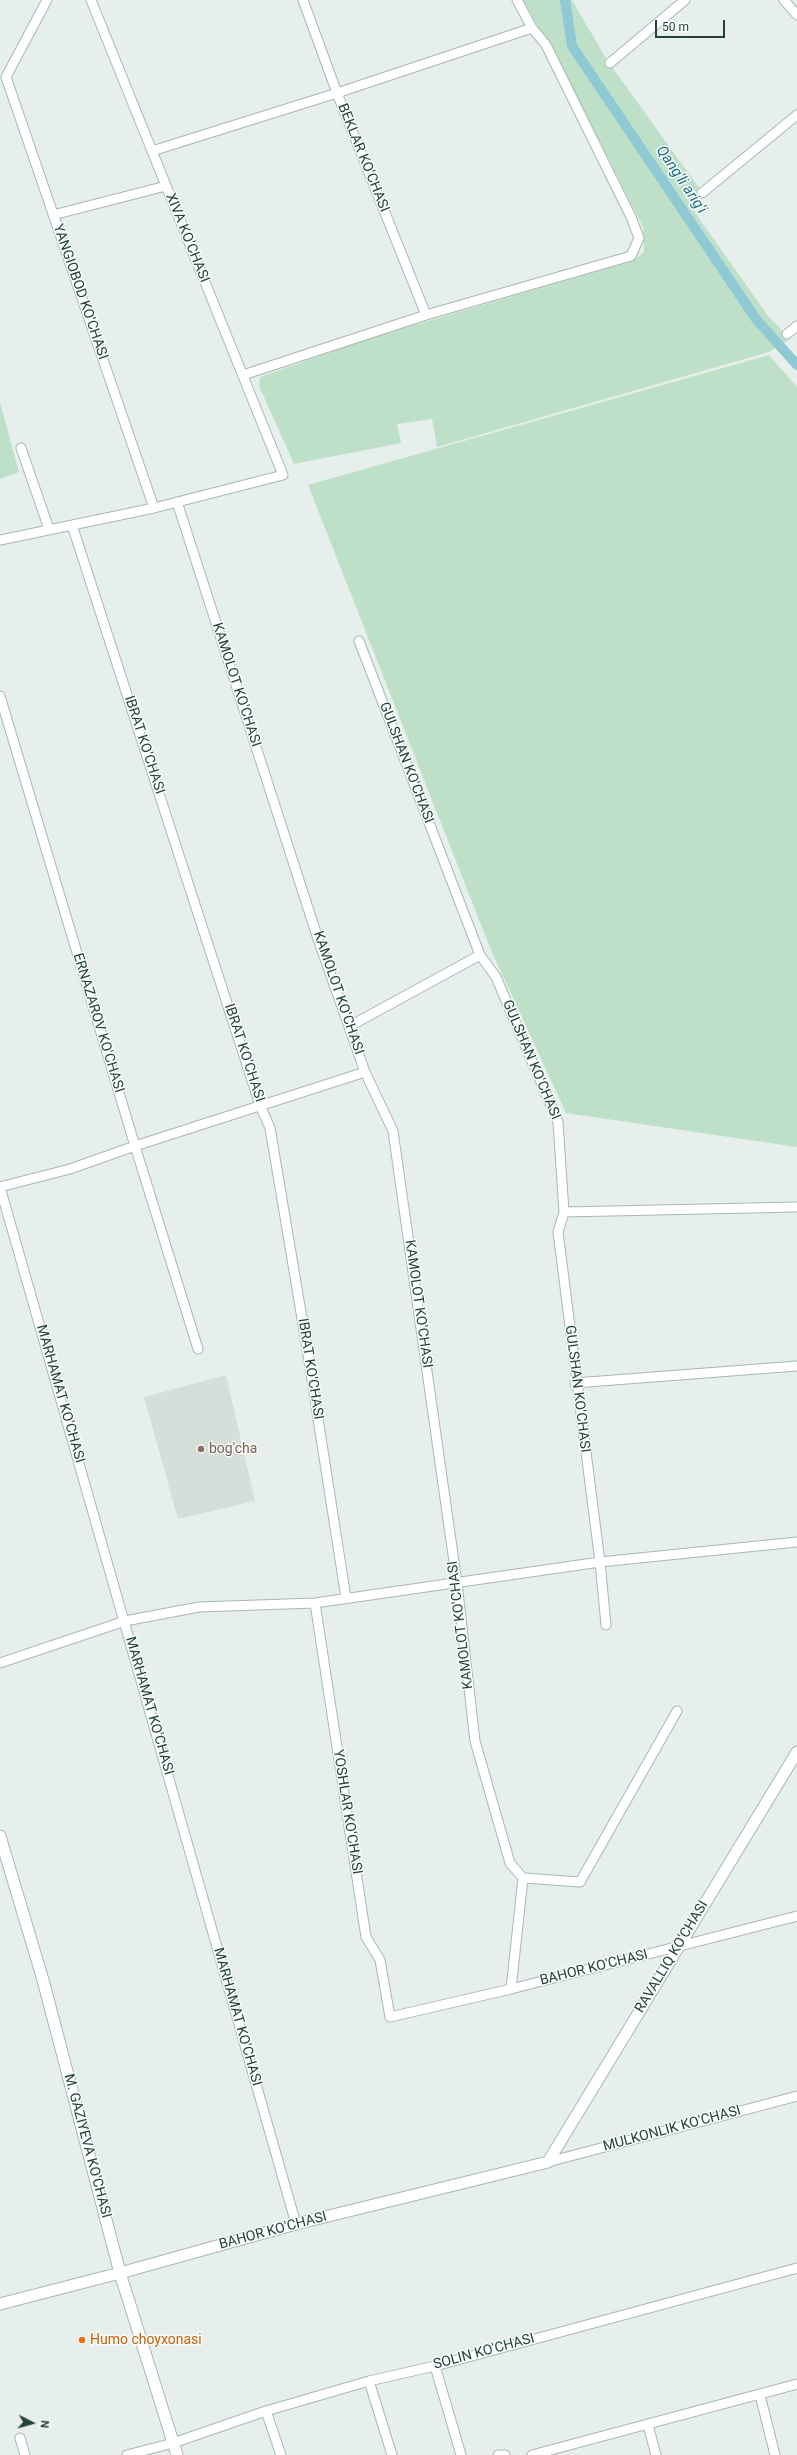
<!DOCTYPE html>
<style>
body{margin:0}
#map{position:relative;width:797px;height:2455px;overflow:hidden;background:#e6efeb;font-family:Roboto,sans-serif}
canvas{display:block}
.north{position:absolute;left:12px;top:2403px;width:40px;height:40px;-webkit-text-stroke:3px #f7fbf9;paint-order:stroke;rotate:96deg;font-size:11px;font-weight:700;line-height:16px;text-align:center;color:#24423a}
.north::after{content:'';display:block;margin:auto;width:14px;height:18px;background:#24423a;clip-path:polygon(50% 0,100% 100%,50% 72%,0 100%)}
.scale{position:absolute;left:655px;top:20px;width:70px;height:18px;box-sizing:border-box;border:2px solid #24423a;border-top:0;padding-left:5px;font-size:12px;line-height:14px;white-space:nowrap;color:#24423a;-webkit-text-stroke:3px #f7fbf9;paint-order:stroke}
</style>
<div id="map">
<canvas width="797" height="2455"></canvas>
<div class="north">N</div>
<div class="scale">50 m</div>
</div>
<script>
const c = document.querySelector('canvas').getContext('2d');
c.lineJoin = 'round';
function fill(path, color) {
  c.fillStyle = color;
  c.fill(path, 'evenodd');
}
function stroke(path, color, width, dash) {
  c.strokeStyle = color;
  c.lineWidth = width;
  c.lineCap = dash ? 'butt' : 'round';
  c.setLineDash(dash || []);
  c.stroke(path);
}
function write(font, color, halo, rows, align = 'center') {
  c.font = font + ' Roboto,sans-serif';
  c.lineWidth = 3;
  c.setLineDash([]);
  c.textBaseline = 'middle';
  c.strokeStyle = halo;
  c.fillStyle = color;
  for (const [text, x, y, turn = 0] of rows) {
    c.save();
    c.translate(x, y);
    c.rotate((+turn || 0) * Math.PI / 180);
    c.textAlign = isNaN(turn) ? turn : align;
    if (halo) c.strokeText(text, 0, 0);
    c.fillText(text, 0, 0);
    c.restore();
  }
}
fill(new Path2D(`
 M226,1375l29,126 -77,18 -34,-122z`), '#d4dfda');
fill(new Path2D(`
 M523,0h49l35,60 92,128 -8,19 77,109 22,23 -21,13 -332,95 -5,-28 -35,5 4,19 -107,21 -35,-78 1,-9 110,-39 262,-77 12,-9 -1,-25 -80,-157z
 M769,355l28,32v760l-231,-34 -75,-163 -183,-465z
 M0,402l19,70 -19,7z`), '#bfe0c8');
stroke(new Path2D(`
 M565,0l7,46 184,273 41,46`), '#8ec9d4', 10);
const minor = new Path2D(`
 M47,0l-41,77 148,431
 M303,0l34,93 89,222
 M784,0l13,15
 M610,63l75,-63
 M152,151l185,-58 195,-65 -15,-28
 M702,193l95,-78
 M53,215l113,-29
 M787,334l10,-8
 M243,375l183,-60 205,-59 8,-18 -8,-21 -85,-172 -14,-17
 M21,448l28,81
 M177,502l141,437 47,133 28,59 64,452 18,158 35,122 13,15 57,4 97,-171
 M72,525l188,580 10,23 37,220 39,250
 M0,540l154,-32 129,-33 -192,-475
 M359,641l121,314 16,22 62,145 6,90 -6,20 42,330 6,63
 M0,696l135,450 63,203
 M350,1026l130,-71
 M0,1187l296,1037
 M0,1187l70,-18 65,-23 230,-74
 M564,1212l233,-5
 M575,1383l222,-17
 M315,1603l51,334 14,23 10,57 121,-28 286,-73
 M0,1663l125,-42 74,-14 116,-4 285,-41 197,-20
 M511,1989l12,-111
 M548,2162l249,-66
 M435,2366l26,89
 M369,2381l23,74
 M760,2395l15,60
 M266,2411l15,44
 M648,2425l8,30
 M20,2438l5,17
 M127,2455l46,-12 93,-32 103,-30 66,-15 362,-98
 M498,2455h7
 M532,2455l265,-71`);
const tertiary = new Path2D(`
 M0,1836l43,144 77,293 57,182
 M0,2304l120,-31 176,-49 252,-62 249,-410`);
stroke(minor, '#a8b8b2', 11);
stroke(tertiary, '#a8b8b2', 13);
stroke(minor, '#fff', 9);
stroke(tertiary, '#fff', 11);
for (const [x, y, r, color] of [
 [201,1449,4,"#8d6e63"],
 [82,2340,4,"#e8710a"]
]) {
  const dot = new Path2D();
  dot.arc(x, y, r, 0, 2 * Math.PI);
  c.fillStyle = color;
  c.fill(dot);
  stroke(dot, '#f7fbf9', 1.5);
}
write('14px', '#24423a', '#f7fbf9', [
 ["BEKLAR KO'CHASI",363,158,68],
 ["XIVA KO'CHASI",187,238,68],
 ["YANGIOBOD KO'CHASI",80,292,71],
 ["KAMOLOT KO'CHASI",236,685,72],
 ["IBRAT KO'CHASI",144,745,72],
 ["GULSHAN KO'CHASI",406,763,69],
 ["KAMOLOT KO'CHASI",338,993,71],
 ["ERNAZAROV KO'CHASI",98,1023,73],
 ["IBRAT KO'CHASI",244,1053,72],
 ["GULSHAN KO'CHASI",531,1060,67],
 ["KAMOLOT KO'CHASI",418,1304,82],
 ["IBRAT KO'CHASI",310,1369,81],
 ["GULSHAN KO'CHASI",577,1389,83],
 ["MARHAMAT KO'CHASI",60,1394,74],
 ["KAMOLOT KO'CHASI",461,1625,-97],
 ["MARHAMAT KO'CHASI",149,1706,74],
 ["YOSHLAR KO'CHASI",347,1812,81],
 ["RAVALLIQ KO'CHASI",672,1957,-59],
 ["BAHOR KO'CHASI",594,1968,-14],
 ["MARHAMAT KO'CHASI",237,2017,74],
 ["MULKONLIK KO'CHASI",672,2129,-15],
 ["M. GAZIYEVA KO'CHASI",87,2146,75],
 ["BAHOR KO'CHASI",273,2231,-15],
 ["SOLIN KO'CHASI",484,2352,-15]
]);
write('14px', '#785e54', '#f7fbf9', [
 ["bog'cha",209,1449]
], 'left');
write('14px', '#c56008', '#f7fbf9', [
 ["Humo choyxonasi",90,2340]
], 'left');
write('italic 15px', '#1c6f80', '#f7fbf9', [
 ["Qang'li arig'i",681,180,56]
]);
</script>
